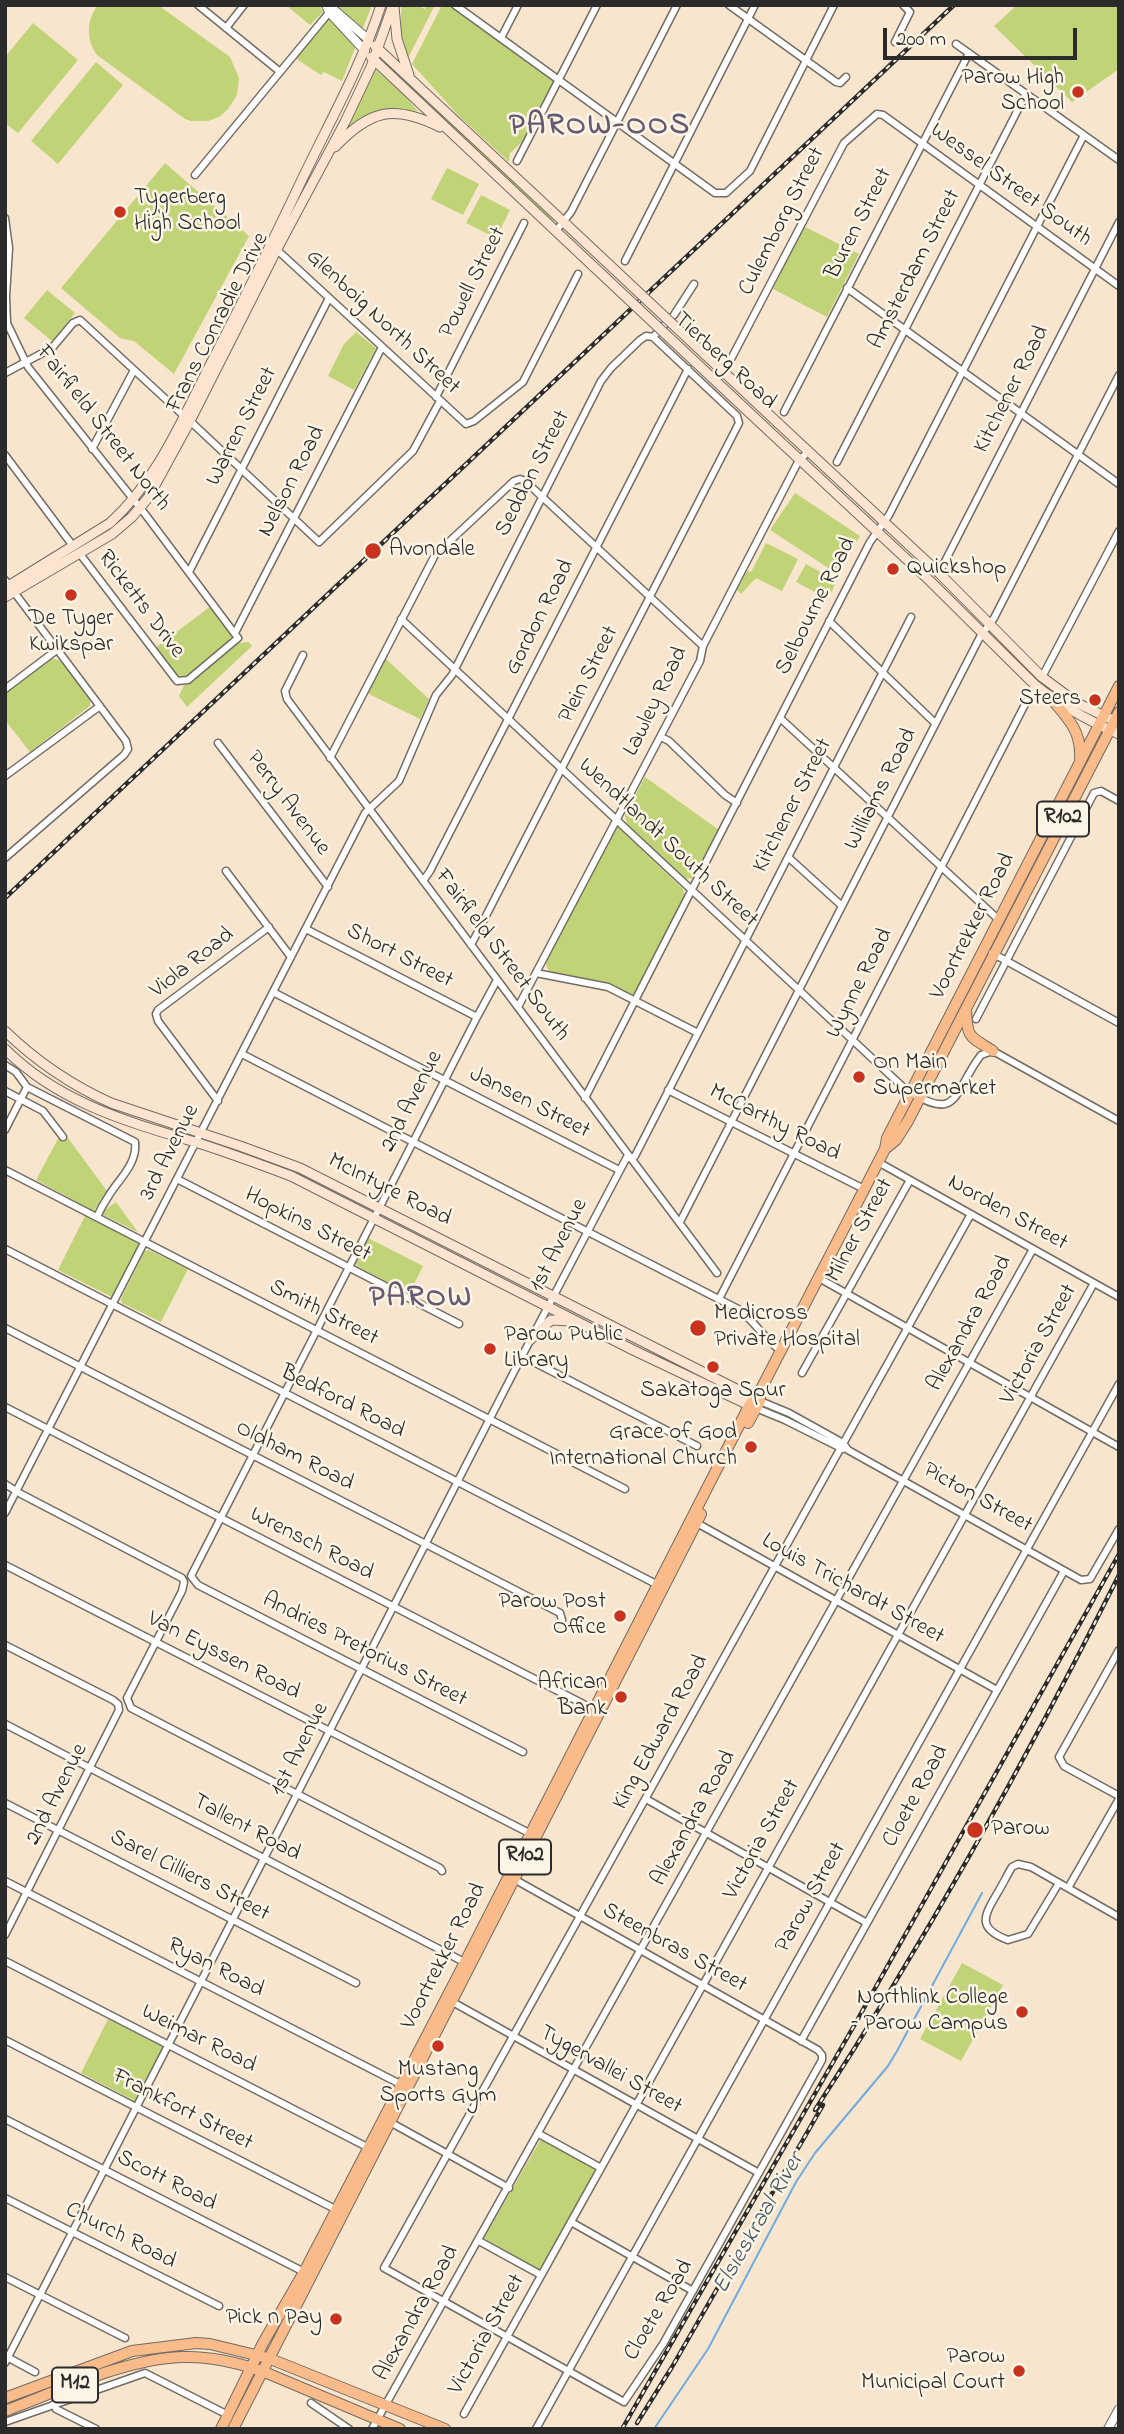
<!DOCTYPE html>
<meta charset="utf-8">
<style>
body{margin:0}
#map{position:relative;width:1124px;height:2434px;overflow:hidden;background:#f7e5cd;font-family:"Indie Flower",sans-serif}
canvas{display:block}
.frame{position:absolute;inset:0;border:7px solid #2b2b2b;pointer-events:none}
.scale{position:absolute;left:883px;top:28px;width:194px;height:32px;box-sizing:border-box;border:4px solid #2b2b2b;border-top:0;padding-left:9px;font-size:21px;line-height:24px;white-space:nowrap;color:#2b2b2b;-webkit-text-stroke:5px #fcf5e5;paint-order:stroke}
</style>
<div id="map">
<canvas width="1124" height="2434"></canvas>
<div class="frame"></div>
<div class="scale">200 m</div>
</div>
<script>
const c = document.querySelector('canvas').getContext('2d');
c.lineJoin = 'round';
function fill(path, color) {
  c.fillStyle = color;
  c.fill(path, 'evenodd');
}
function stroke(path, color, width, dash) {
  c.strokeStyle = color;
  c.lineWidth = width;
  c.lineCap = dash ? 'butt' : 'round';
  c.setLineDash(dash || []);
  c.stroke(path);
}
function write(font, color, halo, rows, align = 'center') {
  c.font = font + ' "Indie Flower",sans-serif';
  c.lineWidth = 5;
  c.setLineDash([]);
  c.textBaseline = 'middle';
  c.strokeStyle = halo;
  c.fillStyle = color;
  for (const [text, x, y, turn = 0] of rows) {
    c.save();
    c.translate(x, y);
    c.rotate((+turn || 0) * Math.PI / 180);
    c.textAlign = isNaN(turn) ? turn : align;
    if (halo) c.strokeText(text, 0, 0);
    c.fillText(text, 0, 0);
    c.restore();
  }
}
fill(new Path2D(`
 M98,5h60l72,52 9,21 -2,17 -9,14 -9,8 -11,4h-17l-6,-2 -88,-64c-11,-16 -11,-34 1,-50z
 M319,5l4,7 -13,13 -23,-19z
 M340,5h32l-30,76 -18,-9 -3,3 -26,-17z
 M402,5h14l9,4 2,-4h8l-27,53c-7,-18 -9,-33 -6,-53z
 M442,5h7l105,77 -29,57 -15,14 -1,9 -51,-47 -46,-51z
 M1017,5h102v64l-47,33 -78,-76z
 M33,23l45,37 -60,73 -13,-10v-66z
 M96,62l27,23 -65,79 -27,-23z
 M382,62l7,2 166,157 -6,-2z
 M375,69l27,24 16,18 -23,-2 -19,2 -30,19z
 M165,163l84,73 -75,138 -40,-33 -14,-3 -59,-50z
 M447,168l32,16 -16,31 -32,-16z
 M481,195l29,15 -14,28 -30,-15z
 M803,226l56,28 -32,63 -54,-28z
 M47,290l28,23 -23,28 -28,-23z
 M356,332l20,16 -22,42 -26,-14 16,-32z
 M795,493l65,43 -24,37 -66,-43z
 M766,543l32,16 -16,32 -26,-13 -15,16 -4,-4 10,-19 4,1z
 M806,564l31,17 -9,18 -32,-17z
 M211,606l20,27v6l-45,39 -8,1 -23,-31z
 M249,642l3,4 -65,61 -8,-11 5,-11h3l51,-42z
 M51,658l10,3 29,39v6l-60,46 -25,-32v-27z
 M385,658l44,41 -9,20 -53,-26z
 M645,777l74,53 -25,48 -9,1 -58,-54 -2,-10z
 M614,828h5l64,61 2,7 -52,99 -25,-12 -59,-11 -4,-10z
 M59,1137l4,5 5,-4 39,53 -13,20 -58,-31z
 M116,1202l22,30 -35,-17 2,-5z
 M85,1216l53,27v5l-26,49 -54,-27z
 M368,1238l55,28 -14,28 -52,-28 -1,-3z
 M149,1250l39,19 -27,53 -39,-19 -1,-4 24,-48z
 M962,1963l41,22 -42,76 -41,-22z
 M108,2019l55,28 -28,54 -54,-28z
 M541,2139l53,30 1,2 -55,98 -3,1 -53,-32z`), '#c0d477');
stroke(new Path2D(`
 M654,2429l54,-80 88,-167 19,-29 73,-87 9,-15 85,-158`), '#6eabe0', 2);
const minor = new Path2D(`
 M198,5l81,66
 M455,5l260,188h11l24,-22 84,-166
 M729,5l107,77 4,1 6,-6
 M226,28l18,-23
 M501,38l17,-33
 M895,42l15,-30 -7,-7
 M956,44l163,116
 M517,161l80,-156
 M195,175l137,-166
 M5,218l4,30 -3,48 1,27 21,44 117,147 93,124 -50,42 -11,1 -97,-127
 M556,231l15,-19 106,-207
 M275,248l191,176 8,-3 49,-39 55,-108
 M625,261l130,-256
 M847,288l272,196
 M731,359l113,-216 33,-29 6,1 236,171
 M5,373l47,-25 21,-25 7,-3 104,96
 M436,397l88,-174
 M784,412l185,-359
 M190,421l129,121 94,-91 27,-50
 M92,449l42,-79
 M5,455l68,91
 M837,462l189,-368
 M189,572l140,-274
 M939,573l180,-351
 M5,580l121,161 2,8 -4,6 -119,103
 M401,619l503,469c56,37 48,5 77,-33l12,-4 126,70
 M829,621l106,102
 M235,633l147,-286
 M303,655l-18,36 2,8 430,574
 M1042,677l77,-146
 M5,689l53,-40
 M780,718l219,202
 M661,737l8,4 56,54 12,8
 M218,743l110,144
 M330,758l105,-203 79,-74 6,-2 5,2 178,165
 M5,776l95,-70
 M788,857l54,49
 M226,871l65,86
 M423,881l7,-10 258,-502
 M306,929l171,88
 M471,945l268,-522 -2,-7 -84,-79
 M992,953l127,70
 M536,973l72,14 90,46
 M497,980l-20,37 -286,559 7,9 325,167
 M273,992l346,178
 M518,1007l182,-346 3,-15 94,-182 11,-13
 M976,1019l118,-226 7,-2 18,10
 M242,1054l496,255c17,12 26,30 43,42
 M5,1065l11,7 11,15 -22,43
 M27,1087l108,55c3,22 -18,39 -27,55 -4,6 -8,13 -11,20
 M668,1090l196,99
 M5,1091l38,20 20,26
 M585,1098l285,-556 19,-27 195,-380
 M218,1101l-60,-80 -2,-7 2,-4 111,-83
 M631,1159l4,-3 276,-539
 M878,1162l241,135
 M5,1170l620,319
 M177,1179l282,145
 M680,1222l300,-585 14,-19 125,-243
 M5,1249l655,337
 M819,1278l300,169
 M719,1299l316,-614
 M5,1328l555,285 2,7
 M522,1356l175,90
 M802,1373l108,-193
 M760,1401l29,12 54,30 5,7 233,130 9,-1 29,-50
 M5,1407l590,303
 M756,1408l29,12 58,29
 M5,1484l16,10 161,84 2,4 -2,9 -55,107 4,10 309,160 2,3
 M5,1513l360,-700 34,-32 37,-86 16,-20 149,-294 10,-13 29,-28 6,-4 7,1 21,-22 20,-31
 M695,1522l302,168
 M5,1565l528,270
 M5,1645l108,55 5,4 1,6 -114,225
 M1119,1650l-60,107 5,9 55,30
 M5,1724l461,239
 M646,1799l221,124
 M5,1803l351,180
 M514,1879l7,4 91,51 206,116 4,5v5l-159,284 -39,58 -240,-134c195,-351 393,-701 587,-1054
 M5,1881l397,204
 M1059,1883l-31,51 -20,6c-32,-12 -24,-24 -10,-48 5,-8 9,-17 14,-25l6,-3 13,3 88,50
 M1068,1888l51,-89
 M5,1961l366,188
 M449,2000l310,173
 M5,2040l332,170
 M801,2041l263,-470
 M5,2119l301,154
 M388,2121l121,67
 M539,2134l62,34
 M5,2198l214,108
 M571,2222l122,69
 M479,2241l62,34
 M5,2277l120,61
 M7,2357l28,15
 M5,2363l517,-1007 106,-201
 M311,2403l38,26
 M54,2404l2,5 40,20
 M464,2414l630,-1131
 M5,2422l140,-49 83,42
 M372,2429l661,-1180
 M536,2429l583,-1045`);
const tertiary = new Path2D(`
 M326,5l3,7 36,39
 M326,5l6,3 37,32
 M1108,2429l11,-20`);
const secondary = new Path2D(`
 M394,7l3,32 12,36
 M375,46l193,180
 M371,57l223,210
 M335,147c35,-37 58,-43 105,-20
 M778,423l161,150 103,104 35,26 42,20
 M770,432l160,149 105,104c25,20 54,36 84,49
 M5,588l105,-65c45,-41 70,-98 97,-152 31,-60 61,-120 90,-181 29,-62 63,-120 84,-185
 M5,597l107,-63 20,-17 16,-19 42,-77 87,-172 68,-127 26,-55 22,-62
 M5,1031c32,31 66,54 106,72l129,43 60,22 460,233
 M5,1049c53,53 120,72 190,93 32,10 64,22 96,34l342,174 122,58
 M530,1340l21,-20 20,1`);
const primary = new Path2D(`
 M1048,695c17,20 34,35 32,63
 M966,1010c1,29 4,26 27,41
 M885,1149l11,-9 12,-19 211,-409
 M748,1423l12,-22v-10
 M5,2398l127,-47 64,-8 14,1 58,14 177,71
 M5,2411c54,-20 119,-52 177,-54 28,-1 54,5 80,14l138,58
 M221,2429l42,-86 41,-71 161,-310 284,-556 11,-15 125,-242 2,-11 232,-452
 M233,2429l468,-915`);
stroke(minor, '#726c64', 9);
stroke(tertiary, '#726c64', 10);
stroke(secondary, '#726c64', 11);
stroke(primary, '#726c64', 12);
stroke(minor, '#fff', 6);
stroke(tertiary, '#fff', 8);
stroke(secondary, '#fde4d1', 9);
stroke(primary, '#fabb8b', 10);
const rail = new Path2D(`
 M5,898l949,-893
 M815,2110c112,-172 212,-351 304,-535
 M637,2423l35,-56 151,-262
 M622,2429l233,-405 264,-470`);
stroke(rail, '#2b2b2b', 4.5);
stroke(rail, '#fcf5e5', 2, [5]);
const secondaryBridge = new Path2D(`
 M568,226l210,197
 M594,267l176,165`);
stroke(secondaryBridge, '#726c64', 11, []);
stroke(secondaryBridge, '#fde4d1', 9);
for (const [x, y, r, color] of [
 [1078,92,7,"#c8321e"],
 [120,212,7,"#c8321e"],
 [373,551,9,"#c8321e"],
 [893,569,7,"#c8321e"],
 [71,595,7,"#c8321e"],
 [1095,700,7,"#c8321e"],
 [859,1077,7,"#c8321e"],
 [698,1328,9,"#c8321e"],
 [490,1349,7,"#c8321e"],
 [713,1367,7,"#c8321e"],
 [751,1447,7,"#c8321e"],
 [620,1616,7,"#c8321e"],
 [621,1697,7,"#c8321e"],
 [975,1830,9,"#c8321e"],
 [1022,2012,7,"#c8321e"],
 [438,2046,7,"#c8321e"],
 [336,2319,7,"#c8321e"],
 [1019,2371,7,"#c8321e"]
]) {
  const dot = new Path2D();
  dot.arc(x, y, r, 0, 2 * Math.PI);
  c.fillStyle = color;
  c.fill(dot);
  stroke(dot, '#fcf5e5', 2.5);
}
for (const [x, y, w] of [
 [1063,819,52],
 [525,1857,52],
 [75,2385,46]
]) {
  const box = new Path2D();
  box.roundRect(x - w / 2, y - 17.5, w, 35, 5);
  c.fillStyle = '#fcf5e5';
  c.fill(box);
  stroke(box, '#2b2b2b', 2);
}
write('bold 21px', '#2b2b2b', null, [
 ["R102",1063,819],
 ["R102",525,1857],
 ["M12",75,2385]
]);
write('23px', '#2b2b2b', '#fcf5e5', [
 ["Parow High",1064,79],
 ["School",1064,105],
 ["Tygerberg",134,199,"left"],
 ["High School",134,225,"left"],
 ["Avondale",389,551,"left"],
 ["Quickshop",907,569,"left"],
 ["De Tyger",71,620,"center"],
 ["Kwikspar",71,646,"center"],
 ["Steers",1081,700],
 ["On Main",873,1064,"left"],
 ["Supermarket",873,1090,"left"],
 ["Medicross",714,1315,"left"],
 ["Private Hospital",714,1341,"left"],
 ["Parow Public",504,1336,"left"],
 ["Library",504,1362,"left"],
 ["Sakatoga Spur",713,1392,"center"],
 ["Grace of God",737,1434],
 ["International Church",737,1460],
 ["Parow Post",606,1603],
 ["Office",606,1629],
 ["African",607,1684],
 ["Bank",607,1710],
 ["Parow",991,1830,"left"],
 ["Northlink College",1008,1999],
 ["– Parow Campus",1008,2025],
 ["Mustang",438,2071,"center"],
 ["Sports Gym",438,2097,"center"],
 ["Pick n Pay",322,2319],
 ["Parow",1005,2358],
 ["Municipal Court",1005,2384]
], 'right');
write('23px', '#2b2b2b', '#fcf5e5', [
 ["Wessel Street South",1010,186,36],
 ["Culemborg Street",783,222,-63],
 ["Buren Street",860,224,-63],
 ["Amsterdam Street",916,270,-63],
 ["Powell Street",474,283,-63],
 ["Frans Conradie Drive",219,323,-63],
 ["Glenboig North Street",382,323,43],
 ["Tierberg Road",724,362,43],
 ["Kitchener Road",1013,390,-63],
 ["Warren Street",243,427,-63],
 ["Fairfield Street North",102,429,52],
 ["Seddon Street",534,474,-63],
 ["Nelson Road",293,482,-63],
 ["Ricketts Drive",140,605,53],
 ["Selbourne Road",817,607,-63],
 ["Gordon Road",541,618,-63],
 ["Plein Street",590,675,-63],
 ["Lawley Road",657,702,-64],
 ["Williams Road",882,790,-63],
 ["Perry Avenue",287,804,53],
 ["Kitchener Street",794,806,-63],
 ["Wendtlandt South Street",667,844,43],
 ["Voortrekker Road",974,927,-63],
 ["Fairfield Street South",501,956,53],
 ["Short Street",399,957,27],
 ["Viola Road",193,964,-38],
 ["Wynne Road",861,984,-63],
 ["2nd Avenue",413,1102,-63],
 ["Jansen Street",529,1104,27],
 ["McCarthy Road",774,1124,27],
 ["3rd Avenue",171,1153,-63],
 ["McIntyre Road",389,1191,27],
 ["Norden Street",1007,1214,29],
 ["Hopkins Street",307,1226,27],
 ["Milner Street",861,1231,-61],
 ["1st Avenue",560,1246,-63],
 ["Smith Street",323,1314,27],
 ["Alexandra Road",971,1324,-61],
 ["Victoria Street",1040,1345,-61],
 ["Bedford Road",342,1403,27],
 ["Oldham Road",294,1457,27],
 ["Picton Street",977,1499,29],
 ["Wrensch Road",311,1545,27],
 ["Louis Trichardt Street",852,1590,29],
 ["Andries Pretorius Street",364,1651,27],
 ["Van Eyssen Road",223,1657,27],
 ["King Edward Road",662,1733,-61],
 ["1st Avenue",301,1750,-63],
 ["2nd Avenue",58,1795,-63],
 ["Cloete Road",917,1797,-61],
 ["Alexandra Road",695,1819,-61],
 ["Tallent Road",246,1829,28],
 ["Victoria Street",763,1840,-61],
 ["Sarel Cilliers Street",189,1877,27],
 ["Parow Street",812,1898,-61],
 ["Steenbras Street",674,1949,29],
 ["Voortrekker Road",445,1957,-63],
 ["Ryan Road",215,1969,27],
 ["Weimar Road",198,2040,27],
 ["Tygervallei Street",610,2071,29],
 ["Frankfort Street",182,2111,27],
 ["Scott Road",166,2182,27],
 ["Church Road",120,2237,27],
 ["Cloete Road",660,2311,-59],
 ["Alexandra Road",418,2314,-61],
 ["Victoria Street",488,2335,-61]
]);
write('italic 24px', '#42586a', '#fcf5e5', [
 ["Elsieskraal River",760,2224,-60]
]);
c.letterSpacing = '2px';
write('bold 30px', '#685972', '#fcf5e5', [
 ["PAROW-OOS",600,128],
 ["PAROW",421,1300]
]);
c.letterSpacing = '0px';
</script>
